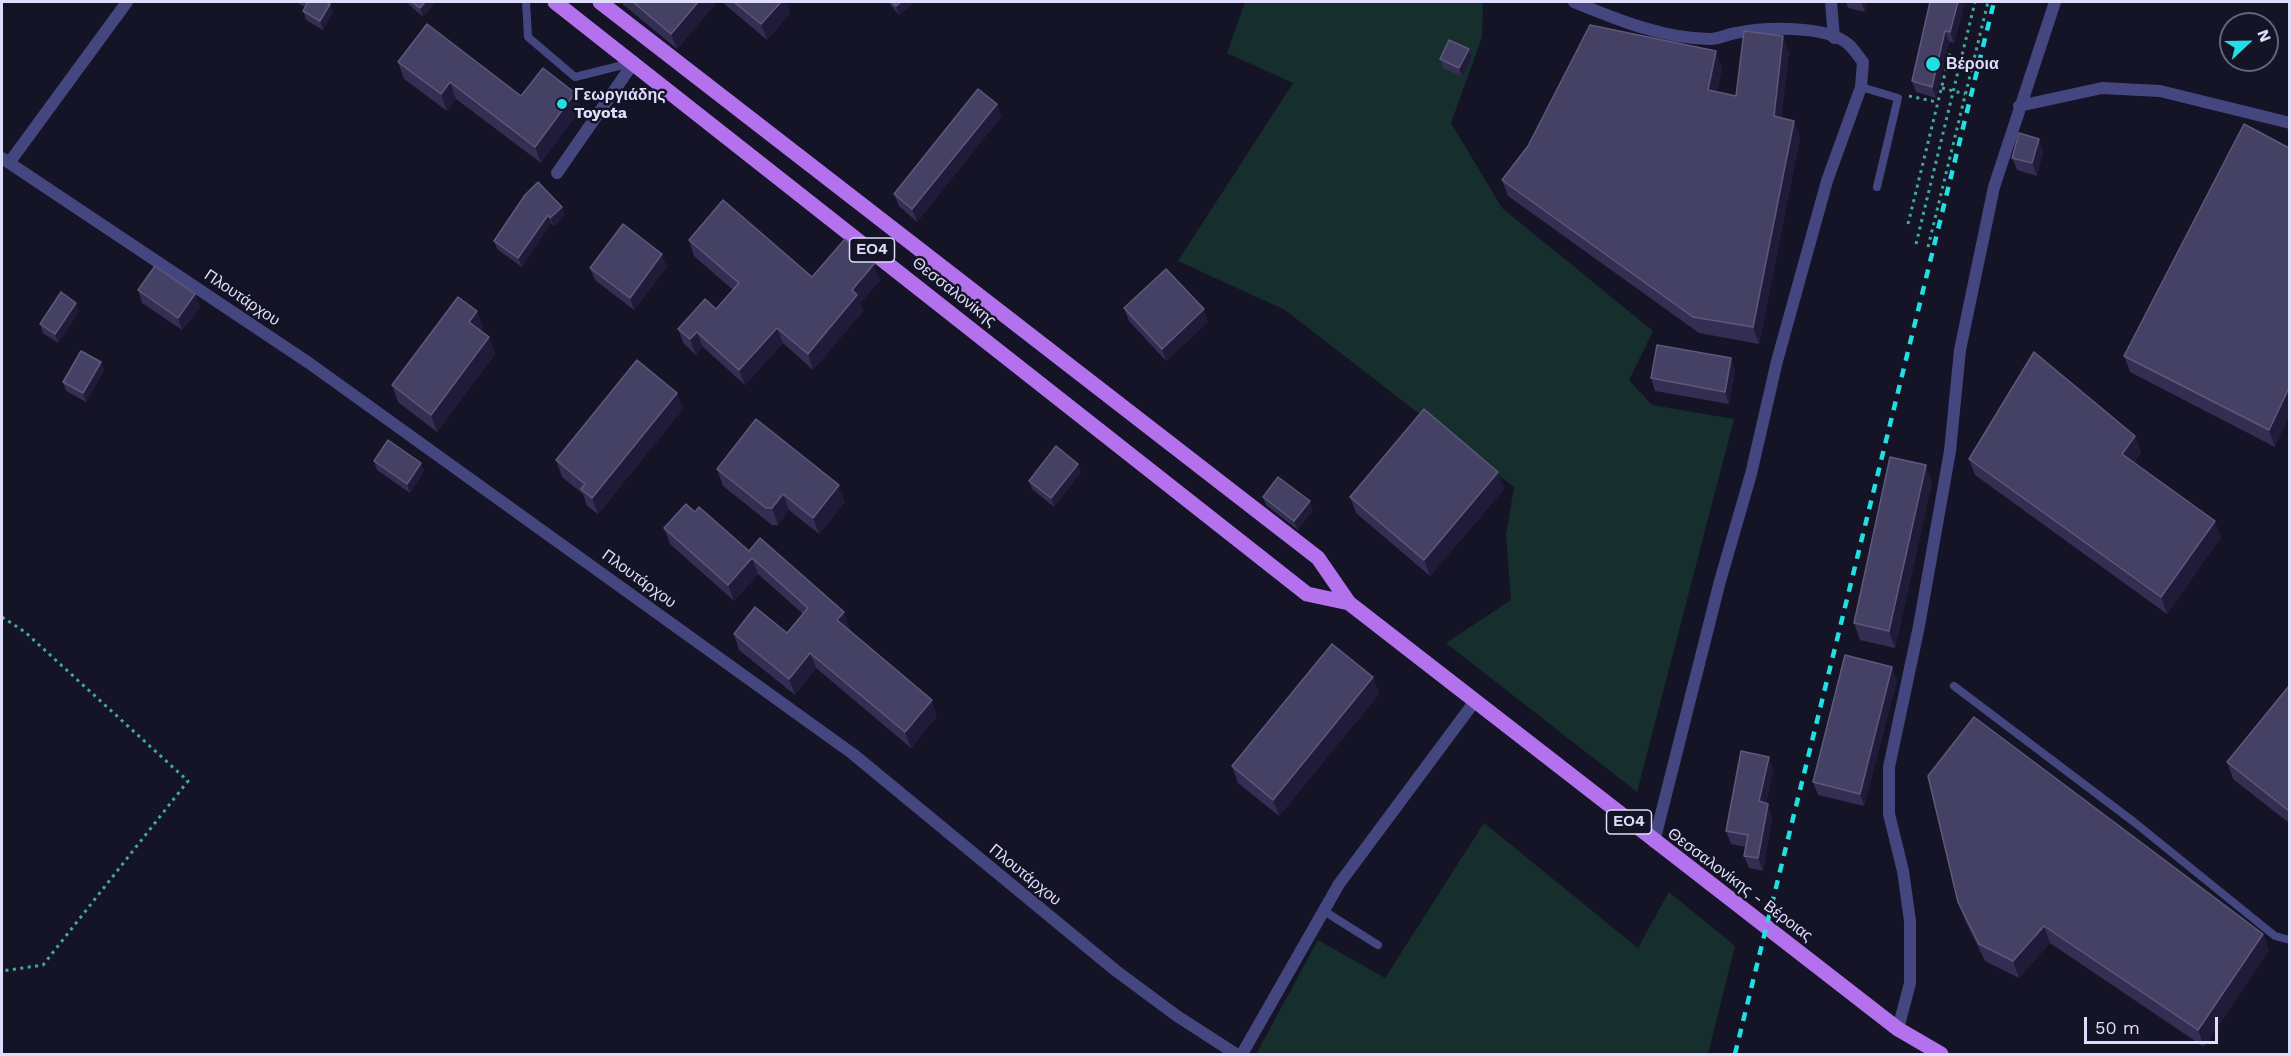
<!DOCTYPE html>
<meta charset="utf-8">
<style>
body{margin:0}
#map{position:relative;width:2291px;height:1056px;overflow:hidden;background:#151326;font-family:"Work Sans",sans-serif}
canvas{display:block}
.frame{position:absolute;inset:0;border:3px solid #deddfb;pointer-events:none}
.north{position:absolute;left:2219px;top:12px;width:60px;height:60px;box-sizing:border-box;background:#151326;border:2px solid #65647b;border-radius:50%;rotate:68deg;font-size:16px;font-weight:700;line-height:24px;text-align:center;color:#deddfb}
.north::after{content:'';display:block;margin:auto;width:21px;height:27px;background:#21dfe2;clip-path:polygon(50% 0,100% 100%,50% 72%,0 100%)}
.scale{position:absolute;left:2084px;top:1017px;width:134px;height:27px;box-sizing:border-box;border:3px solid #deddfb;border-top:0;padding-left:8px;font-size:18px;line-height:21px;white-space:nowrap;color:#deddfb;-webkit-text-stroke:4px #151326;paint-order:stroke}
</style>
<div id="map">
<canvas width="2291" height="1056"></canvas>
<div class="frame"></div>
<div class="north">N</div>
<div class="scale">50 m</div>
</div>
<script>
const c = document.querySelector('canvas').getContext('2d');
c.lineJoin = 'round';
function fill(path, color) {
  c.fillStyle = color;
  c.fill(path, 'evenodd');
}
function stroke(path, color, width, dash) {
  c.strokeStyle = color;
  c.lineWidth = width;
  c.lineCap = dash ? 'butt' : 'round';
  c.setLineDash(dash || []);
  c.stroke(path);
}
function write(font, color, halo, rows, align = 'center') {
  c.font = font + ' "Work Sans",sans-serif';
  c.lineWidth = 5;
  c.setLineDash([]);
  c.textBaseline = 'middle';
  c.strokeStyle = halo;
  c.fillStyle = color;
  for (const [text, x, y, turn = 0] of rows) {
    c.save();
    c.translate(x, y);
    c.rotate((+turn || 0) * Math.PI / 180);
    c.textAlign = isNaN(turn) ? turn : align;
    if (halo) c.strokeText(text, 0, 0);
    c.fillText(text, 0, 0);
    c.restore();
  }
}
fill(new Path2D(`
 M1245,2h238l-1,35 -31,86 51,85 151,123 -24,49 23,25 82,14 -97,373 -191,-149 65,-43 -5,-65 8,-48 -229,-177 -107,-49 115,-178 -66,-30z
 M1484,823l154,125 31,-56 66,54 -27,108h-452l62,-114 67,38z`), '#172f2c');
stroke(new Path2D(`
 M1942,88l23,6
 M1909,96l28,6
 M1908,224l43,-175
 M1916,244l59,-242
 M1928,247l60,-245
 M2,617l23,15 163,149 -145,184 -41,6`), '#40ab9c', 3, [3, 4.5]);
stroke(new Path2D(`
 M526,2l2,35 47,40 56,-14
 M1861,87l37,11 -21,89
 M1954,686l180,136 141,114 15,4
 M1324,911l54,34`), '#44477f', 8);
stroke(new Path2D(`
 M1831,2l3,36
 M2019,106l83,-18 58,3 130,32
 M2,158l307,205 544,391 262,216 62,46 59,38
 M9,163l118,-161
 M557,173l77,-111
 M1898,1029l12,-46v-62l-7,-50 -14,-57v-47l30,-141 31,-175 10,-101 34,-163 61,-185
 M1242,1054l97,-170 136,-183`), '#44477f', 12);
stroke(new Path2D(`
 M1574,2c42,17 89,37 136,37 9,0 18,-5 26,-6 28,-6 90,-8 112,11 6,5 10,12 15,18l-2,25 -34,94 -50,180 -26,113 -31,107 -66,261`), '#44477f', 12);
stroke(new Path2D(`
 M555,2l752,592 42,9
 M600,2l718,556 31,45 549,426 43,25`), '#b471ed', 15);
stroke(new Path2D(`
 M1735,1054l259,-1052`), '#21dfe2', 4.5, [9, 8]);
fill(new Path2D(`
 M296,2h30l4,2 3,8 -10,18 -17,-10 -3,-9 2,-4z
 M406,2h29l-12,15z
 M620,2h97l-40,47z
 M722,2h64l4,11 -23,27z
 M888,2h27l-16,13z
 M1846,2h22l-3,10 -17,-4z
 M1965,2l-11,41 -5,-1 -13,56 -20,-6 -4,-11z
 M1469,49l3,9 -10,19 -19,-9 -3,-9z
 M1789,52l-8,66 19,19 -41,207 -60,-11 -191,-137 -6,-16 220,-112 -5,24 19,4z
 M398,62l123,34 60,13 -40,54 -85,-64 -9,12 -43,-32z
 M997,104l4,13 -84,105 -18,-16 -5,-12z
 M2289,148l-14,299 -145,-75 -6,-16z
 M2043,151l-6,25 -20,-6 -5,-12z
 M525,195l40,20 -11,11 -3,-3 -29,44 -25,-18 -3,-8z
 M689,240l123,37 68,3 -20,23 3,8 -50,59 -30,-27 -38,42 -42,-38 -7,8 -12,-11 -6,-15 38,-20 17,-19 -39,-34z
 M667,267l-33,43 -39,-30 -5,-12z
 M138,290l57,4 5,13 -18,23 -40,-27z
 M1124,308l84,14 -42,39 -37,-40z
 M79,311l-21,32 -15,-10 -3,-9z
 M477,311l6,17 -2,3 8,6 6,17 -58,78 -39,-30 -6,-17z
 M1731,358l4,13 -6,33 -74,-13 -4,-13z
 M104,370l-18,32 -20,-11 -3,-9z
 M677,393l6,16 -85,105 -11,-8 -4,-12 -21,-17 -6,-17z
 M2135,436l6,16 -7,11 87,74 -54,77 -192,-139 -6,-16z
 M374,461l47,2 3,8 -14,22 -33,-23z
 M1078,464l3,8 -27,35 -22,-18 -3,-8z
 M717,469l128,33 -26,32 -30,-24 -11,15h-6l-49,-39z
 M1498,472l6,17 -74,87 -74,-63 -6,-16z
 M1932,482l-37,166 -35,-8 -6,-17z
 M1263,497l50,13 -15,20 -32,-25z
 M695,512l54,39 95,61 5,16 -1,2 89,86 -26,32 -95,-80 -21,27 -56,-45 -5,-16 53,-1 16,-19 -45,-40 -24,27 -64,-57 -6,-16z
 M1373,677l6,17 -100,122 -41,-33 -6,-17z
 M1897,680l-33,126 -46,-11 -5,-13z
 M2289,686v137l-56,-44 -6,-17z
 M1769,757l4,13 -7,34 6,13 -9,54 -14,-3 -5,-12 2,-9 -15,-3 -5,-13z
 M1958,902l305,32 6,16 -65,97 -154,-104 -31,35 -34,-17 -21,-43z`), '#332e52');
fill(new Path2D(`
 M425,2h10l-12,15 -3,-9z
 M698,2h19l-40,47 -6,-15z
 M781,2h5l4,11 -23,27 -6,-16z
 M901,2h14l-16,13 -3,-9z
 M1861,2h7l-3,10z
 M1958,2h7l-11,41 -4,-11z
 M330,4l3,8 -10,18 -3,-9z
 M1945,31l4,11 -13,56 -4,-11z
 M1783,36l6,16 -9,81 -6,-17z
 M1469,49l3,9 -10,19 -3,-9z
 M1716,51l6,17 -8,39 -6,-17z
 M450,82l6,17 -9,12 -6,-17z
 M575,93l6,16 -40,54 -6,-16z
 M997,104l4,13 -84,105 -5,-13z
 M1794,121l6,16 -41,207 -6,-17z
 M2039,139l4,12 -6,25 -5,-13z
 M562,207l3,8 -11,11 -4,-8z
 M548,215l3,8 -29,44 -4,-9z
 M662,254l5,13 -33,43 -4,-12z
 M874,264l6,16 -20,23 3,8 -50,59 -5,-16 44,-64z
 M195,294l5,13 -18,23 -4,-12z
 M76,303l3,8 -21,32 -3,-9z
 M1204,309l4,13 -42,39 -4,-12z
 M477,311l6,17 -8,11 -6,-17z
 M777,328l6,15 -38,42 -6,-15z
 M697,332l6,15 -7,8 -6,-16z
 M489,337l6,17 -58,78 -6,-17z
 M1731,358l4,13 -6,33 -4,-12z
 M101,362l3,8 -18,32 -3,-9z
 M2289,388v29l-14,30 -6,-17z
 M677,393l6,16 -85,105 -6,-16z
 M2135,436l6,16 -13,19 -6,-17z
 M421,463l3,8 -14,22 -3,-9z
 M1078,464l3,8 -27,35 -3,-9z
 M1926,465l6,17 -37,166 -6,-17z
 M1498,472l6,17 -74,87 -6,-16z
 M839,485l6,17 -26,32 -6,-16z
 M783,494l6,16 -11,15 -6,-17z
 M1310,501l3,9 -15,20 -4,-9z
 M2215,521l6,16 -54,77 -6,-17z
 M752,558l6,16 -24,27 -6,-16z
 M844,612l5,16 -7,8 -5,-16z
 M810,653l6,15 -21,27 -6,-16z
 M1892,667l5,13 -33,126 -4,-12z
 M1373,677l6,17 -100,122 -6,-16z
 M932,700l5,16 -26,32 -6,-16z
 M1769,757l4,13 -9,44 -5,-13z
 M1768,804l4,13 -9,54 -5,-13z
 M2044,926l6,17 -31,35 -6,-17z
 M2263,934l6,16 -65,97 -6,-17z`), '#1f1b39');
const building = new Path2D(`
 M308,2h18l4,2 -10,17 -17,-10z
 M412,2h13l-5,6z
 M633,2h65l-27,32z
 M734,2h47l-20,22z
 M892,2h9l-5,4z
 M1930,2h28l-8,30 -5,-1 -13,56 -20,-6z
 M427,24l94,72 22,-28 32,25 -40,54 -85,-65 -9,12 -43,-32z
 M1590,25l126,26 -8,39 28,6 8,-65 39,5 -9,80 20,5 -41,206 -60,-10 -191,-137 26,-34z
 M1449,40l20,9 -10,19 -19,-9z
 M978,89l19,15 -85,105 -18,-15z
 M2244,124l45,24v240l-20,42 -145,-74z
 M2019,133l20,6 -7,24 -20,-5z
 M538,182l24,25 -12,11 -2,-3 -30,43 -24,-17 31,-46z
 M723,200l89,77 33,-38 29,25 -22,26 5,5 -49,59 -31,-26 -38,42 -42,-38 -7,7 -12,-10 27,-30 11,10 23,-26 -50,-43z
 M623,224l39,30 -32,44 -40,-30z
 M155,266l40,28 -17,24 -40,-28z
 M1166,269l38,40 -42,40 -38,-41z
 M61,292l15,11 -21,31 -15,-10z
 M458,297l19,14 -8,11 20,15 -58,78 -39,-30z
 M1657,345l74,13 -6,34 -74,-14z
 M81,351l20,11 -18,31 -20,-11z
 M2034,352l101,84 -13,18 93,67 -54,76 -192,-138z
 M637,360l40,33 -85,105 -11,-9 4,-5 -29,-24z
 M1424,409l74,63 -74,88 -74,-63z
 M756,419l83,66 -26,33 -30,-24 -11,14h-6l-49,-39z
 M388,440l33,23 -14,21 -33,-23z
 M1056,446l22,18 -27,34 -22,-17z
 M1890,457l36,8 -37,166 -35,-8z
 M1278,477l32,24 -16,20 -31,-24z
 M686,504l9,8 4,-5 50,44 11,-13 84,74 -7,8 95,80 -27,32 -95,-79 -21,26 -55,-45 21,-27 32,26 21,-25 -56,-50 -24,27 -64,-57z
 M1332,644l41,33 -100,123 -41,-34z
 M1845,655l47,12 -32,127 -47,-12z
 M2289,686v125l-62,-49z
 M1974,717l289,217 -65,96 -154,-104 -31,35 -34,-17 -21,-42 -30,-126z
 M1741,751l28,6 -10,44 9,3 -10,54 -14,-2 4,-21 -22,-4z`);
fill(building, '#454164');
stroke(building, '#5d597c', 1.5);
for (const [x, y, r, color] of [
 [1933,64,8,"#21dfe2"],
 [562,104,6,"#21dfe2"]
]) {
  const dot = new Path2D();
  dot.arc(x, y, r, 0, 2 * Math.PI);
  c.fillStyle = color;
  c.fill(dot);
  stroke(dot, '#151326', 2);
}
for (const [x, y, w] of [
 [872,250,45],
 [1629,822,45]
]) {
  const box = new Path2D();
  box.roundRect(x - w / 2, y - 12, w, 24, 4.5);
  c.fillStyle = '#151326';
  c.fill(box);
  stroke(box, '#deddfb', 1.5);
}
write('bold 15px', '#deddfb', null, [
 ["ΕΟ4",872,250],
 ["ΕΟ4",1629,822]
]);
write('bold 16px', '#deddfb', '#151326', [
 ["Βέροια",1946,64],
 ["Γεωργιάδης",574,95],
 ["Toyota",574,113]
], 'left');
write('16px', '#deddfb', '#151326', [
 ["Θεσσαλονίκης",954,292,38],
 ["Πλουτάρχου",242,298,34],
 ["Πλουτάρχου",639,579,36],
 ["Πλουτάρχου",1025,875,39],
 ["Θεσσαλονίκης - Βέροιας",1740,885,37]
]);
</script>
